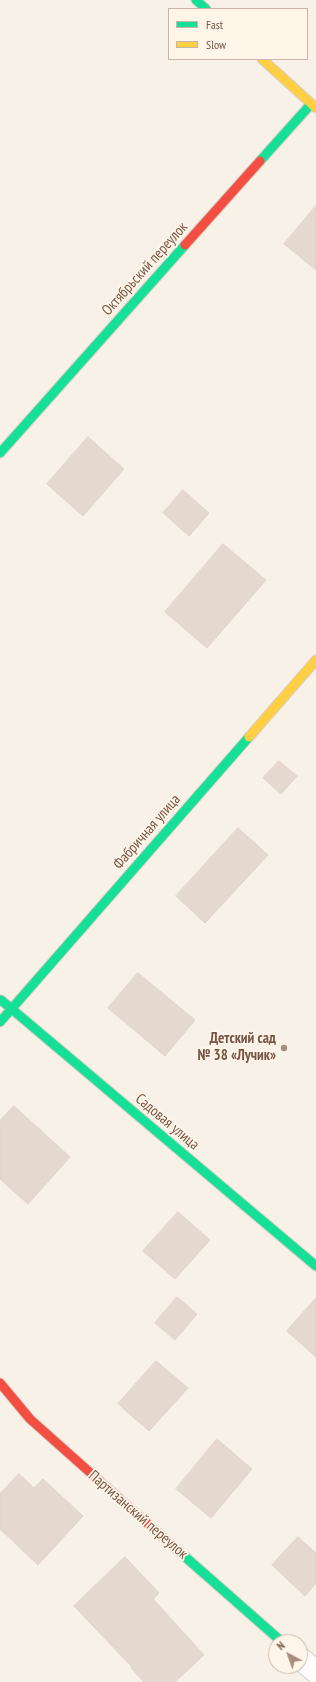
<!DOCTYPE html>
<meta charset="utf-8">
<style>
body{margin:0}
#map{position:relative;width:316px;height:1682px;overflow:hidden;background:#f8f1e7;font-family:"PT Sans Narrow",sans-serif}
canvas{display:block}
.legend{position:absolute;left:168px;top:8px;width:140px;height:52px;box-sizing:border-box;background:#fff6e9;border:1px solid #c9b6a8;margin:0;padding:5px 7px;list-style:none;font-size:12px;color:#775646}
.legend li{display:flex;align-items:center;gap:8px;height:20px}
.legend b{width:20px;border:1px solid #c9b6a8}
.north{position:absolute;left:268px;top:1634px;width:40px;height:40px;box-sizing:border-box;background:#fff6e9;border:1px solid #c9b6a8;border-radius:50%;rotate:319deg;font-size:11px;font-weight:700;line-height:16px;text-align:center;color:#775646}
.north::after{content:'';display:block;margin:auto;width:14px;height:18px;background:#a48c7e;clip-path:polygon(50% 0,100% 100%,50% 72%,0 100%)}
</style>
<div id="map">
<canvas width="316" height="1682"></canvas>
<ul class="legend">
<li><b style="height:5px;background:#16e098"></b>Fast</li>
<li><b style="height:5px;background:#ffcf43"></b>Slow</li>
</ul>
<div class="north">N</div>
</div>
<script>
const c = document.querySelector('canvas').getContext('2d');
c.lineJoin = 'round';
function fill(path, color) {
  c.fillStyle = color;
  c.fill(path, 'evenodd');
}
function stroke(path, color, width, dash) {
  c.strokeStyle = color;
  c.lineWidth = width;
  c.lineCap = dash ? 'butt' : 'round';
  c.setLineDash(dash || []);
  c.stroke(path);
}
function write(font, color, halo, rows, align = 'center') {
  c.font = font + ' "PT Sans Narrow",sans-serif';
  c.lineWidth = 3.5;
  c.setLineDash([]);
  c.textBaseline = 'middle';
  c.strokeStyle = halo;
  c.fillStyle = color;
  for (const [text, x, y, turn = 0] of rows) {
    c.save();
    c.translate(x, y);
    c.rotate((+turn || 0) * Math.PI / 180);
    c.textAlign = isNaN(turn) ? turn : align;
    if (halo) c.strokeText(text, 0, 0);
    c.fillText(text, 0, 0);
    c.restore();
  }
}
const building = new Path2D(`
 M316,206v64l-32,-26z
 M88,437l36,32 -41,47 -36,-32z
 M183,490l26,23 -20,23 -26,-23z
 M223,544l43,36 -59,68 -42,-36z
 M279,761l18,15 -16,18 -18,-16z
 M238,828l30,27 -63,68 -29,-27z
 M138,973l57,47 -30,36 -57,-48z
 M14,1106l56,51 -42,47 -28,-25v-58z
 M178,1212l32,28 -35,39 -32,-28z
 M177,1297l20,17 -22,26 -20,-17z
 M316,1298v59l-29,-26z
 M156,1361l32,27 -39,43 -31,-27z
 M217,1439l35,30 -41,49 -35,-29z
 M19,1474l15,14 9,-9 40,37 -45,49 -38,-36v-35z
 M298,1537l18,16v30l-11,13 -33,-31z
 M125,1557l34,36 -6,6 51,56 -29,27h-31l-13,-14 1,-1 -58,-61z`);
fill(building, '#e4d8cf');
stroke(building, '#e1d3c9', 1);
const street = new Path2D(`
 M300,1658l16,14`);
const fast = new Path2D(`
 M196,0l10,9
 M260,161l51,-57
 M0,453l185,-208
 M1,1000l315,266
 M0,1022l249,-285
 M149,1525l133,117`);
const slow = new Path2D(`
 M262,59l54,49
 M249,737l67,-77`);
const jam = new Path2D(`
 M185,245l75,-84
 M0,1383l30,36 119,106`);
stroke(street, '#d9cec6', 24);
stroke(fast, '#d8cdc4', 11);
stroke(slow, '#d8cdc4', 11);
stroke(jam, '#d8cdc4', 11);
stroke(street, '#fefdfb', 22);
stroke(fast, '#16e098', 9);
stroke(slow, '#ffcf43', 9);
stroke(jam, '#f24e42', 9);
for (const [x, y, r, color] of [
 [284,1048,4,"#a48c7e"]
]) {
  const dot = new Path2D();
  dot.arc(x, y, r, 0, 2 * Math.PI);
  c.fillStyle = color;
  c.fill(dot);
  stroke(dot, '#fff6e9', 1.5);
}
write('15px', '#775646', '#fff6e9', [
 ["Октябрьский переулок",145,269,-48],
 ["Фабричная улица",147,832,-49],
 ["Садовая улица",167,1122,40],
 ["Партизанский переулок",138,1515,41]
]);
write('bold 15px', '#775646', '#fff6e9', [
 ["Детский сад",276,1039],
 ["№ 38 «Лучик»",276,1056]
], 'right');
</script>
